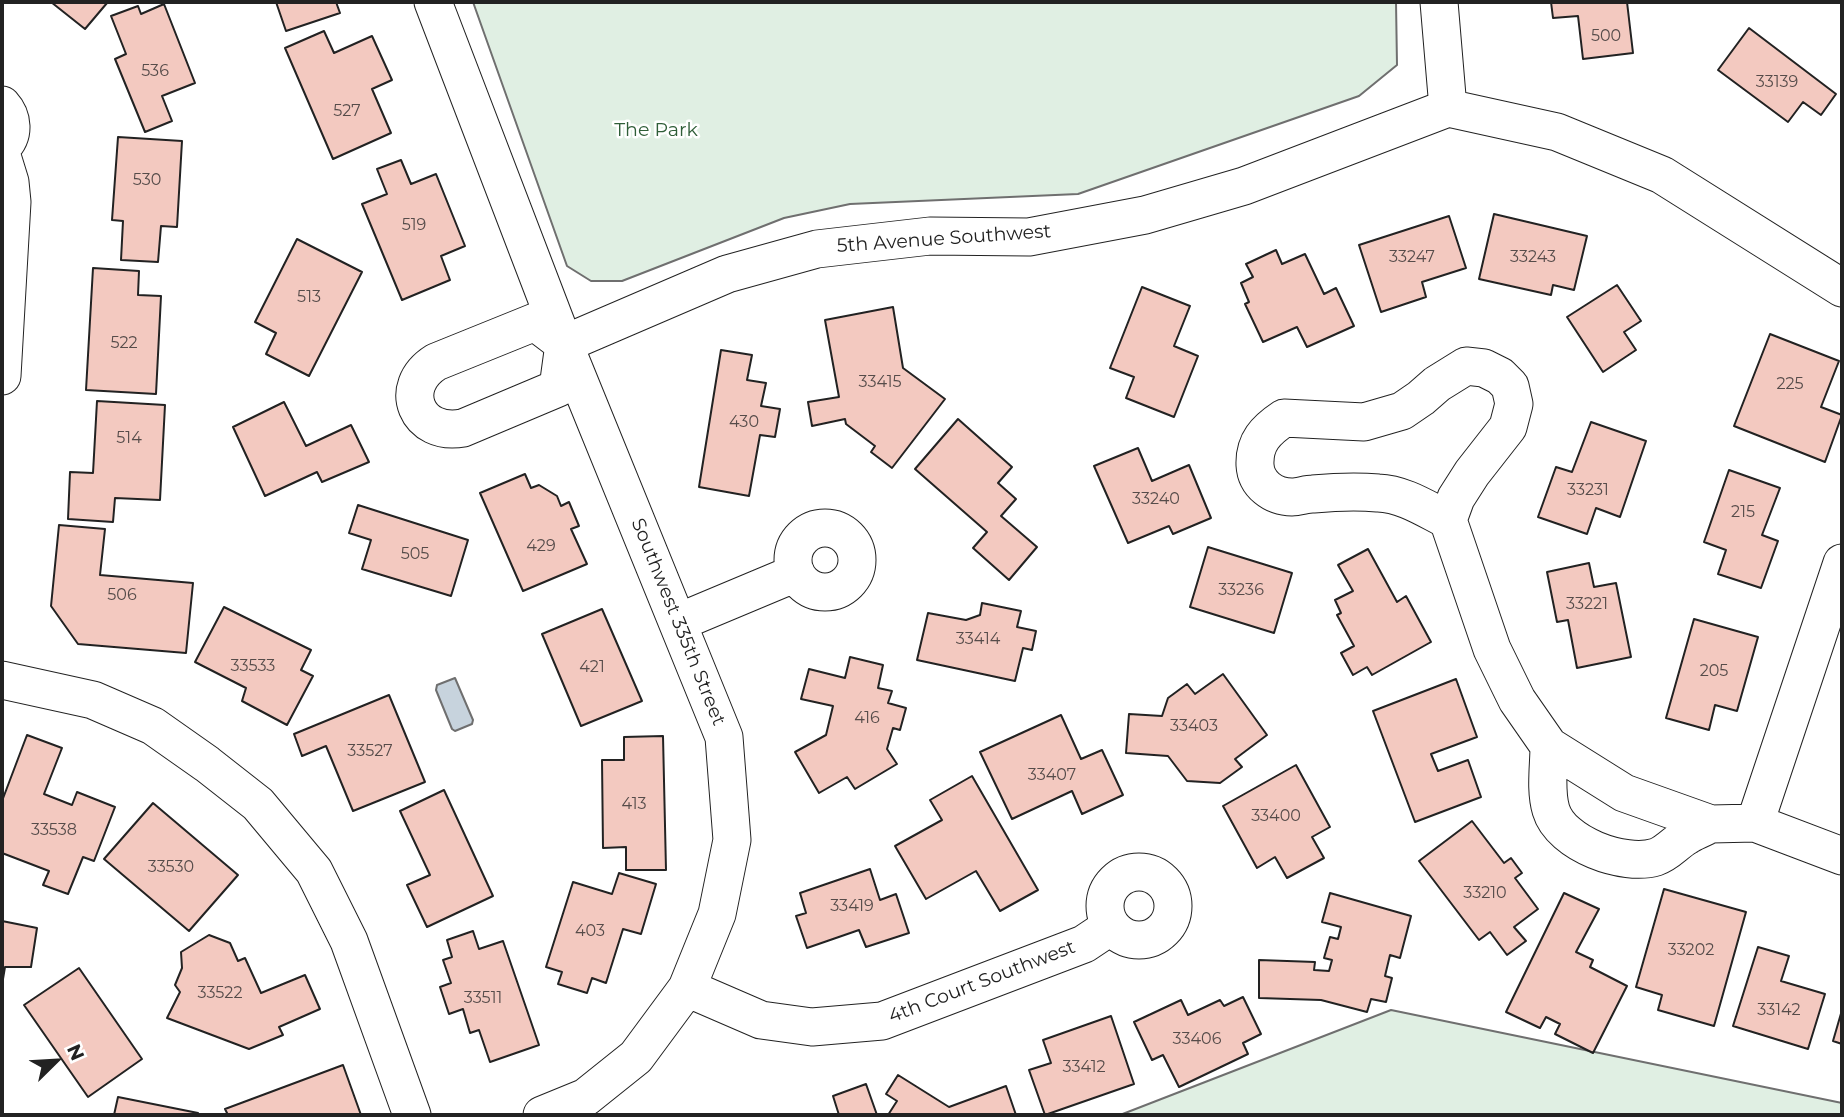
<!DOCTYPE html>
<style>
body{margin:0}
#map{position:relative;width:1844px;height:1117px;overflow:hidden;background:#fff;font-family:Montserrat,sans-serif}
canvas{display:block}
.frame{position:absolute;inset:0;border:4px solid #222;pointer-events:none}
.north{position:absolute;left:21px;top:1026px;width:70px;height:70px;-webkit-text-stroke:5px #fff;paint-order:stroke;rotate:66deg;font-size:19px;font-weight:700;line-height:28px;text-align:center;color:#222}
.north::after{content:'';display:block;margin:auto;width:24px;height:32px;background:#222;clip-path:polygon(50% 0,100% 100%,50% 72%,0 100%)}
</style>
<div id="map">
<canvas width="1844" height="1117"></canvas>
<div class="frame"></div>
<div class="north">N</div>
</div>
<script>
const c = document.querySelector('canvas').getContext('2d');
c.lineJoin = 'round';
function fill(path, color) {
  c.fillStyle = color;
  c.fill(path, 'evenodd');
}
function stroke(path, color, width, dash) {
  c.strokeStyle = color;
  c.lineWidth = width;
  c.lineCap = dash ? 'butt' : 'round';
  c.setLineDash(dash || []);
  c.stroke(path);
}
function write(font, color, halo, rows, align = 'center') {
  c.font = font + ' Montserrat,sans-serif';
  c.lineWidth = 5;
  c.setLineDash([]);
  c.textBaseline = 'middle';
  c.strokeStyle = halo;
  c.fillStyle = color;
  for (const [text, x, y, turn = 0] of rows) {
    c.save();
    c.translate(x, y);
    c.rotate((+turn || 0) * Math.PI / 180);
    c.textAlign = isNaN(turn) ? turn : align;
    if (halo) c.strokeText(text, 0, 0);
    c.fillText(text, 0, 0);
    c.restore();
  }
}
const green = new Path2D(`
 M473,2h923l1,63 -38,31 -281,98 -228,10 -66,14 -162,63h-31l-24,-15z
 M1391,1010l451,93v12h-722z`);
fill(green, '#e0efe3');
stroke(green, '#6f6f6f', 2);
const water = new Path2D(`
 M455,678l18,42 -1,4 -17,7 -3,-2 -16,-39 1,-5z`);
fill(water, '#c7d3dd');
stroke(water, '#6f6f6f', 2);
const building = new Path2D(`
 M51,2h55l1,1 -22,26z
 M276,2h60l4,11 -54,18z
 M1551,2h76l6,51 -50,6 -5,-43 -25,2z
 M164,4l31,79 -33,13 10,25 -27,11 -30,-73 11,-5 -15,-38 27,-10 3,8z
 M1749,28l87,66 -15,21 -18,-13 -15,20 -70,-52z
 M324,31l10,22 38,-17 20,44 -20,9 19,44 -58,26 -48,-111z
 M118,137l64,4 -5,86 -16,-1 -3,36 -37,-2 2,-39 -11,-1z
 M401,160l10,24 25,-10 29,72 -24,10 9,24 -48,20 -40,-96 25,-10 -10,-25z
 M1494,214l93,22 -13,54 -21,-5 -2,10 -72,-16z
 M1449,216l17,52 -44,14 4,15 -45,15 -22,-67z
 M297,239l65,33 -53,104 -43,-22 10,-21 -21,-11z
 M1276,250l6,14 23,-10 19,40 12,-6 18,38 -47,21 -10,-20 -34,15 -18,-38 4,-2 -8,-19 12,-6 -7,-13z
 M93,268l46,3 -1,24 23,1 -5,98 -70,-4z
 M1617,285l24,36 -17,11 12,18 -33,22 -36,-55z
 M1142,287l48,19 -16,40 24,10 -24,61 -48,-19 8,-21 -24,-9z
 M893,307l10,61 42,31 -53,69 -21,-16 4,-6 -29,-22 -1,-5 -33,7 -4,-24 31,-5 -14,-77z
 M1770,334l69,27 -18,46 21,8 -17,47 -91,-36z
 M721,350l31,5 -5,25 19,3 -5,23 19,3 -5,28 -15,-2 -11,61 -50,-9z
 M97,401l68,4 -5,95 -45,-2 -2,24 -45,-3 2,-47 23,1z
 M284,402l22,44 45,-21 18,37 -47,20 -5,-10 -52,24 -32,-69z
 M958,419l54,48 -14,16 18,16 -15,17 36,31 -28,33 -36,-32 14,-16 -72,-63z
 M1591,422l55,19 -26,76 -24,-9 -9,26 -49,-17 18,-50 16,5z
 M1138,448l14,33 37,-16 22,53 -38,16 -4,-8 -41,17 -34,-77z
 M1729,470l51,18 -18,47 16,6 -17,47 -43,-14 8,-24 -22,-8z
 M525,474l6,14 8,-3 18,11 4,10 8,-4 10,24 -8,3 16,35 -64,27 -43,-98z
 M358,505l110,35 -17,56 -89,-27 9,-29 -22,-7z
 M59,525l46,4 -5,46 93,8 -7,70 -108,-9 -27,-38z
 M1208,547l84,26 -18,60 -84,-26z
 M1368,549l29,53 9,-6 25,46 -59,33 -5,-8 -14,8 -12,-22 13,-7 -17,-31 4,-2 -6,-13 18,-9 -15,-26z
 M1589,563l5,24 22,-4 15,74 -54,11 -9,-48 -11,2 -10,-50z
 M982,603l39,8 -4,16 19,4 -4,19 -9,-2 -8,33 -98,-21 11,-47 38,7 14,-5z
 M224,607l87,43 -10,20 12,6 -26,49 -45,-24 4,-13 -51,-26z
 M602,609l40,92 -61,25 -39,-92z
 M1694,619l64,18 -21,74 -22,-6 -6,25 -43,-12z
 M850,657l33,8 -5,23 14,3 -4,12 18,5 -6,22 -7,-2 -6,21 10,15 -42,25 -8,-12 -28,16 -24,-41 31,-17 7,-29 -32,-7 8,-30 36,9z
 M1223,674l44,61 -32,24 7,8 -22,16 -33,-2 -19,-25 -42,-3 3,-39 33,2 6,-18 19,-14 8,10z
 M1456,679l21,58 -46,17 7,17 30,-11 13,37 -66,25 -42,-111z
 M389,695l36,87 -72,29 -27,-65 -24,10 -8,-22z
 M1061,715l20,44 21,-9 21,45 -41,19 -10,-23 -60,28 -32,-67z
 M27,735l35,13 -18,46 28,11 5,-13 38,15 -21,54 -11,-4 -15,37 -25,-9 6,-14 -47,-18v-52z
 M663,736l3,134h-40v-23l-23,1 -1,-88h22v-23z
 M1296,765l34,62 -18,10 12,21 -37,20 -12,-21 -18,11 -34,-62z
 M972,776l66,114 -38,21 -24,-40 -50,28 -31,-53 47,-26 -12,-20z
 M444,790l49,106 -66,31 -20,-42 23,-10 -30,-64z
 M153,803l85,72 -49,56 -85,-72z
 M1472,821l32,42 7,-5 11,15 -7,5 23,31 -24,18 12,14 -19,14 -17,-23 -11,8 -60,-79z
 M870,869l10,31 16,-6 13,39 -43,14 -7,-17 -52,18 -11,-32 10,-3 -6,-20z
 M619,873l37,11 -15,50 -18,-5 -17,54 -14,-5 -5,15 -29,-9 4,-12 -16,-5 27,-85 39,12z
 M1664,889l82,23 -32,114 -56,-16 4,-15 -26,-8z
 M1330,893l81,23 -11,42 -10,-3 -5,21 7,2 -6,24 -15,-3 -4,13 -46,-12 -62,-2v-38l56,2 -1,8 15,1 3,-11 -8,-2 6,-21 8,2 3,-12 -19,-5z
 M1564,893l35,16 -23,43 17,8 -3,7 37,19 -34,67 -38,-19 5,-10 -14,-7 -6,11 -34,-16z
 M2,921l35,7 -6,39h-26l-2,12z
 M473,931l6,18 24,-8 36,104 -49,17 -11,-32 -9,3 -7,-24 -14,5 -9,-27 11,-4 -8,-23 9,-3 -5,-17z
 M209,935l21,8 8,18 7,-3 16,35 44,-18 15,34 -41,18 4,8 -34,14 -82,-31 13,-26 -5,-7 7,-17 -1,-16z
 M1758,947l31,9 -8,25 44,13 -17,55 -75,-23z
 M79,968l63,91 -54,38 -64,-92z
 M1243,997l18,37 -18,9 5,11 -69,33 -16,-32 -11,5 -18,-38 47,-22 7,15 32,-15 4,6z
 M1842,1010v34l-9,-3z
 M1111,1016l23,68 -89,31 -16,-45 22,-7 -8,-23z
 M343,1065l18,50h-133l-3,-6z
 M898,1075l51,32 57,-21 10,29h-128l9,-14 -11,-7z
 M866,1084l11,31h-38l-6,-19z
 M118,1097l80,16v2h-84z`);
fill(building, '#f3c9c0');
stroke(building, '#222', 2);
const minor = new Path2D(`
 M433,2l131,342 160,393 8,103 -15,74 -30,74 -51,69 -50,40 -44,18
 M1439,2l9,106
 M2,105c11,12 13,30 0,42
 M1448,108l109,24 105,43 180,113
 M2,156l8,26 2,20 -10,174
 M535,322l29,22 -6,44 -95,40c-46,9 -67,-41 -27,-66z
 M564,344l163,-70 90,-25 113,-13 99,1 116,-22 99,-29 204,-78
 M1448,520c-22,-11 -44,-26 -70,-27 -20,-2 -44,-1 -65,1 -7,0 -14,3 -21,3 -19,0 -36,-13 -37,-32 -1,-23 11,-35 29,-47l80,4 38,-11 19,-13 16,-14 29,-18 18,2 16,8 10,10 4,18 -6,23 -36,46 -16,25 -8,22 44,129 25,51 32,46 75,47 87,31 44,-1 87,33
 M793 560a32 32 0 1 1 64 0a32 32 0 1 1-64 0Z
 M679,622l117,-49
 M2,680l91,20 60,26 54,38 51,40 56,67 35,70 63,174
 M1549,746c0,20 -4,44 2,64 10,34 73,57 105,47 12,-4 20,-15 31,-21 7,-5 16,-8 24,-12
 M1755,823l87,-260
 M1105 906a34 34 0 1 1 68 0a34 34 0 1 1-68 0Z
 M687,988l74,32 51,7 70,-6 202,-77 27,-18`);
stroke(minor, '#222', 39);
stroke(minor, '#fff', 37);
write('16px', '#564c4a', null, [
 ["500",1606,36],
 ["536",155,71],
 ["33139",1777,82],
 ["527",347,111],
 ["530",147,180],
 ["519",414,225],
 ["33247",1412,257],
 ["33243",1533,257],
 ["513",309,297],
 ["522",124,343],
 ["33415",880,382],
 ["225",1790,384],
 ["430",744,422],
 ["514",129,438],
 ["33231",1588,490],
 ["33240",1156,499],
 ["215",1743,512],
 ["429",541,546],
 ["505",415,554],
 ["33236",1241,590],
 ["506",122,595],
 ["33221",1587,604],
 ["33414",978,639],
 ["33533",253,666],
 ["421",592,667],
 ["205",1714,671],
 ["416",867,718],
 ["33403",1194,726],
 ["33527",370,751],
 ["33407",1052,775],
 ["413",634,804],
 ["33400",1276,816],
 ["33538",54,830],
 ["33530",171,867],
 ["33210",1485,893],
 ["33419",852,906],
 ["403",590,931],
 ["33202",1691,950],
 ["33522",220,993],
 ["33511",483,998],
 ["33142",1779,1010],
 ["33406",1197,1039],
 ["33412",1084,1067]
]);
write('19px', '#2f5e38', '#fff', [
 ["The Park",656,130]
]);
write('19px', '#222', '#fff', [
 ["5th Avenue Southwest",944,239,-4],
 ["Southwest 335th Street",678,622,68],
 ["4th Court Southwest",982,982,-21]
]);
</script>
